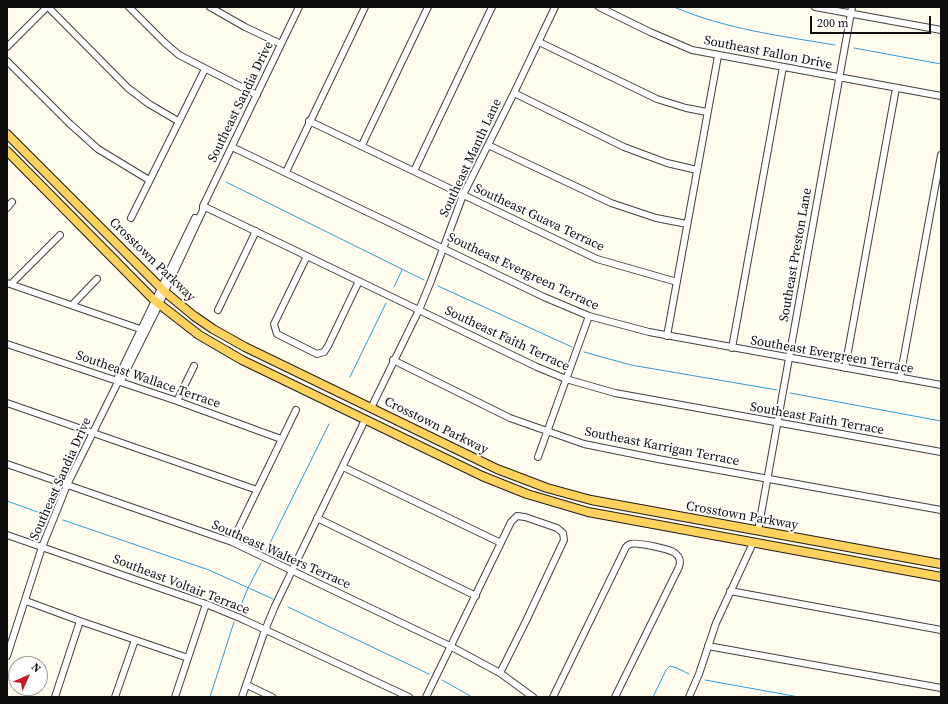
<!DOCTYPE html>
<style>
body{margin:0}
#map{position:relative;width:948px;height:704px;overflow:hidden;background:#fffbed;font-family:"Source Serif 4",serif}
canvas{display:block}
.frame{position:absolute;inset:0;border:8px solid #0d0d0d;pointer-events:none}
.north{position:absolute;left:8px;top:656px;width:40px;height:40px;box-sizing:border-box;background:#fff;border:1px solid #9e9e9e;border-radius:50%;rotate:45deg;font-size:11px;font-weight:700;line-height:16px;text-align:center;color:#0d0d0d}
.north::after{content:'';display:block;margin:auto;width:14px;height:18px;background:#ca1828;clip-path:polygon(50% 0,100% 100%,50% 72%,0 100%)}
.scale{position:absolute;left:810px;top:16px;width:121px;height:18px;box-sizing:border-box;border:2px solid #0d0d0d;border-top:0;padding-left:5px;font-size:12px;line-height:14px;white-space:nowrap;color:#0d0d0d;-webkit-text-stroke:3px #fff;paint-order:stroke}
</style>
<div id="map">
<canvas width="948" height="704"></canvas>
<div class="frame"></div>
<div class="north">N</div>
<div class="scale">200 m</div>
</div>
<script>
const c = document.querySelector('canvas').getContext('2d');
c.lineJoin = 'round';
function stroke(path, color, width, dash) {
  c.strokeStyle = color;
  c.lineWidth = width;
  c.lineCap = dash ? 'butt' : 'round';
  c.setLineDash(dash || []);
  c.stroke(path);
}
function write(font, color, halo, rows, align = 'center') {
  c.font = font + ' "Source Serif 4",serif';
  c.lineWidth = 4;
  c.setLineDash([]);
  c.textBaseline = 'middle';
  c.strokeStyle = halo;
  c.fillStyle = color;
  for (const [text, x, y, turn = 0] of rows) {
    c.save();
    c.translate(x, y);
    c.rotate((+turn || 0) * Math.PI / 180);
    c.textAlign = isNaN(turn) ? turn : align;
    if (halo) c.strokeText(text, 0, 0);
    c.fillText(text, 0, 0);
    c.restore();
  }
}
stroke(new Path2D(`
 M674,7c51,22 107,29 161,38
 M854,48l87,16
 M226,182l198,98
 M438,286l134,61
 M394,287l8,-17
 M584,352l47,13 146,25
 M350,377l36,-74
 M790,393l151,28
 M7,501l39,14
 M63,520l146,50 64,29
 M266,551l63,-127
 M288,607l141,67
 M239,610l9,-22 13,-25
 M442,680l30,17
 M705,680l94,17
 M210,697l24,-75
 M653,697l13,-27 4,-4 7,2 12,6`), '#2c9cda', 1);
const minor = new Path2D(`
 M48,7l80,81 21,16 29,17
 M129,7l35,35 15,13 78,40
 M210,7l35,20 36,17
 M599,7l51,25 42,18 249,46
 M815,7l126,23
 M539,42l118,57 29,9 21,4
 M7,47l40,-40
 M7,61l62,62 29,26 51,31
 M514,93l110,54 43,16 30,7
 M309,121l288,138 80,23
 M362,145l66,-138
 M488,145l123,58 45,15 31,6
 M232,147l312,150 45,19 60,16 292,53
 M414,171l78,-164
 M286,172l79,-165
 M203,206l334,161 29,12 49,14 326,59
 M7,208l5,-6
 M131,218l74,-149
 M307,256l-33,68 3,10 40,20 7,-2 4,-6 31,-65
 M7,283l133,46
 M11,284l49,-49
 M72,305l25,-26
 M218,310l38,-79
 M667,336l51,-280
 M7,344l170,57 104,38
 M732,348l51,-281
 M393,360l117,58 74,26 74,15 283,51
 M845,368l51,-280
 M900,378l41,-223
 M118,382v-5l77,-159
 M177,401l17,-35
 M7,403l250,87
 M371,408l48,-98 12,-29 32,-86 51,-102 41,-86
 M538,457l51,-141
 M7,464l225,78 218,104 50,27 33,24
 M343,467l158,76
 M317,518l159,78
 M758,531l94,-524
 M7,535l199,69 34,14 169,79
 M232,542l64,-132
 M730,591l211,39
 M26,601l54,20 108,37
 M708,646l233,42
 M7,656l35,-109 13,-32 12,-30 51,-103 4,-3 33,-66 48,-103v-4l96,-199
 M247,685l25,12
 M55,697l25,-76
 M115,697l20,-57
 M175,697l31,-93
 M242,697l23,-67 10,-24 90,-186
 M426,697l85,-175 6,-6 8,1 32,11 6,5 1,7 -38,81 -26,52
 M553,697l73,-150c2,-2 3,-3 5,-3 6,-2 39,5 44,9 5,4 6,9 4,14l-64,130
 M689,697l10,-23 17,-51 37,-80`);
const major = new Path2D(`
 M7,134l158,158 29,24 19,13 32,18 29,14 223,108 50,19 44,12 350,64
 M7,151l147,149 45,35 43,25 240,116 45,18 61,18 353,65`);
stroke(minor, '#404040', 8);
stroke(major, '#1e1e1e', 10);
stroke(minor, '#fff', 6);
stroke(major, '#ffd15d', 8);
write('13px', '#0d0d0d', '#fff', [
 ["Southeast Fallon Drive",768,53,11],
 ["Southeast Sandia Drive",241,102,-64],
 ["Southeast Manth Lane",471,158,-65],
 ["Southeast Guava Terrace",539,218,25],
 ["Southeast Preston Lane",796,255,-80],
 ["Crosstown Parkway",152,260,44],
 ["Southeast Evergreen Terrace",523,272,25],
 ["Southeast Faith Terrace",507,339,25],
 ["Southeast Evergreen Terrace",832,355,10],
 ["Southeast Wallace Terrace",148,380,19],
 ["Southeast Faith Terrace",817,419,10],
 ["Crosstown Parkway",436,426,26],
 ["Southeast Karrigan Terrace",662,447,11],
 ["Southeast Sandia Drive",61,479,-66],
 ["Crosstown Parkway",742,516,10],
 ["Southeast Walters Terrace",281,555,24],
 ["Southeast Voltair Terrace",181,585,21]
]);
</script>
